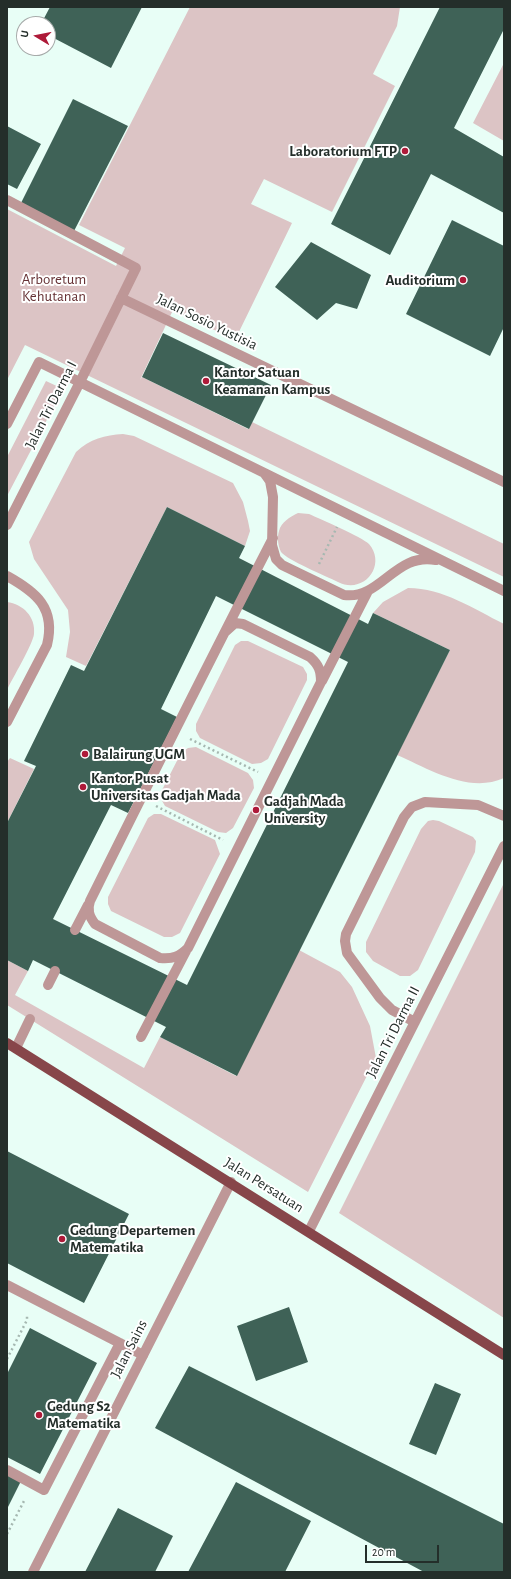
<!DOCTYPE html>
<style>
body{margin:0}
#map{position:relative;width:511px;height:1579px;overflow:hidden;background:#e8fef6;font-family:"Alegreya Sans",sans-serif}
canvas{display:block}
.frame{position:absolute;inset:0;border:8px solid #242e2a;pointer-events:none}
.north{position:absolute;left:16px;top:16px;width:40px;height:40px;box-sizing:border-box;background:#fff;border:1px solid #a7abaa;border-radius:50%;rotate:280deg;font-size:11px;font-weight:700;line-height:16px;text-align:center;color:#242e2a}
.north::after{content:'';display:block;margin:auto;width:14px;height:18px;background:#ae1a39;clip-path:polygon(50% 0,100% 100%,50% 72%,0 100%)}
.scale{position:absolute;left:365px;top:1545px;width:74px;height:18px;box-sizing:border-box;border:2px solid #242e2a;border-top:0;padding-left:5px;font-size:12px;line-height:14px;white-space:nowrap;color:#242e2a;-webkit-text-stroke:3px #fff;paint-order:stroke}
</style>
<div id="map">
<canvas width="511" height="1579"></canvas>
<div class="frame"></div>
<div class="north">U</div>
<div class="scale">20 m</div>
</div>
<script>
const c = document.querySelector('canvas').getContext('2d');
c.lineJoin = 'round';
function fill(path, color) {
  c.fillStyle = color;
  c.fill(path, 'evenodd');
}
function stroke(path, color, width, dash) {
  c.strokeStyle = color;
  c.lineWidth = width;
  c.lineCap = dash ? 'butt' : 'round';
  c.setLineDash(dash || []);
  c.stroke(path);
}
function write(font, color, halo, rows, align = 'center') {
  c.font = font + ' "Alegreya Sans",sans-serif';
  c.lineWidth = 4;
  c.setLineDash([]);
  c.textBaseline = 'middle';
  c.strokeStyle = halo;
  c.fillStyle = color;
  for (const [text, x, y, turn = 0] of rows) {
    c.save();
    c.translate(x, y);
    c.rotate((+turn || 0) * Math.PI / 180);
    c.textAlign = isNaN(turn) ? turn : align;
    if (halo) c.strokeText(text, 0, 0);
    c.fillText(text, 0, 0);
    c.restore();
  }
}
fill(new Path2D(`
 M190,7h210l-3,19 -24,48 22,12 -63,126 -68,-33 -13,25 41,19 -57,117 -62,-30 -33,70 2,-3 106,52 4,-7 252,122v33l-479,-232 -18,35v-171l109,57 9,-18 -46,-23z
 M504,63v78l-31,-18z
 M46,381l17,8 -56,107v-39z
 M123,434l11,2 99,47 10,19 5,19 2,10 -5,15 -78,-39 -81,159 -20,-9 4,-25 -2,-22 -34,-51 -5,-17 47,-90c14,-13 29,-17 47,-18z
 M298,513l11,1c11,5 53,23 60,30 18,21 -5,51 -31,38 -12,-6 -51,-22 -57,-30 -3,-6 -4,-15 -2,-21 2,-9 11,-14 19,-18z
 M408,588c35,0 66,21 96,36v154c-35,16 -75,-9 -107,-23l53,-105 -77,-37 10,-11z
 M7,602c16,2 29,15 27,32 -1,10 -22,45 -27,56z
 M241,641h7l55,26 4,7v6l-39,79 -7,4 -9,1 -52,-26 -4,-7v-7l39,-79z
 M196,747l52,26 5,7 1,8 -21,40 -7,5 -8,-1 -53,-26 -4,-7v-7l20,-39 7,-5z
 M10,758l24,11 -27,54v-61z
 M154,814h7l54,26 5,14 -40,79 -8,4h-8l-53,-26 -3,-7v-7l40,-79z
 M433,820l6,1 34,16 3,4 -1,11 -57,118 -8,6h-10l-27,-15 -7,-9v-10l55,-113 7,-8z
 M504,883v435l-165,-105z
 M299,950l41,22 12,15 18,39 6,32 -68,134 -301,-187v-45l21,11 -13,24 129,73 16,-31 76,39z`), '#dcc4c5');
fill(new Path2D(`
 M50,7h92l-31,61 -63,-33v-11h-7z
 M440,7h64v22l-50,99 50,29v56l-73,-39 -41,81 -59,-31z
 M73,99l55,27 -54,105 -53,-28z
 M7,126l34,18 -24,45 -10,-5z
 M452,220l52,26v81l-14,29 -84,-42z
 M311,242l60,33 -14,34 -21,-6 -19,17 -42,-33z
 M163,333l108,52 -22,44 -107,-52z
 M167,507l78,39 -6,12 129,66 5,-11 77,37 -213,426 -77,-39 6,-10 -133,-67 -5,11 -21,-11v-137l29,-57 -12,-5 47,-96 13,6zM216,596l132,66 -161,323 -134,-66 58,-114 17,8 49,-96 -16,-8z
 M7,1151l122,63 -45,89 -77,-40z
 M289,1307l19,55 -52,19 -19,-55z
 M30,1328l67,35 -57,111 -33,-17v-83z
 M189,1366l315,158v48h-80l-269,-144z
 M435,1383l26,11 -25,61 -27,-11z
 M7,1471l15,8 -15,30z
 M236,1482l75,39 -26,51h-97z
 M118,1508l55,28 -18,36h-70z`), '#3f6257');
stroke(new Path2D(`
 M319,564l18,-37
 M190,739l68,33
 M156,806l67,34
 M7,1359l20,-39v-5
 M7,1534l18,-35`), '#a6b8b1', 2.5, [2, 3]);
stroke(new Path2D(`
 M7,200l129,68 -56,114 -73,143
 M121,298l383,184
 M7,424l32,-62 465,229
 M265,474l5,7 3,16 -1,48 4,14 6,6 62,30c37,5 51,-43 92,-35
 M7,576c29,16 49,32 40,69l-40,77
 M225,632l10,-9 8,1 67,33c9,8 11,14 11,25l-133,266c-9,9 -15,11 -28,10l-65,-34c-6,-8 -8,-14 -5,-23 60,-121 121,-243 183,-363
 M322,681l46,-90
 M75,930l13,-25
 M48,985l7,-14
 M415,1022l-23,-12 -12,-12 -33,-45 -2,-12 1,-7 58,-117 8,-10 13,-5 53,3 26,11
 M141,1037l45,-86
 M16,1048l14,-29
 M309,1231l195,-385
 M7,1285l136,70
 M7,1470l37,20 76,-147`), '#be9797', 10);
stroke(new Path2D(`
 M33,1572l198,-390`), '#be9797', 10);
stroke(new Path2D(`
 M7,1043l497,312`), '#87464a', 10);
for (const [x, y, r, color] of [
 [405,151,4,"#ae1a39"],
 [463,280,4,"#ae1a39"],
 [206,381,4,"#ae1a39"],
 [85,754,4,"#ae1a39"],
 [83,787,4,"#ae1a39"],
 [256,810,4,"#ae1a39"],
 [62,1239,4,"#ae1a39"],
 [39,1415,4,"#ae1a39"]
]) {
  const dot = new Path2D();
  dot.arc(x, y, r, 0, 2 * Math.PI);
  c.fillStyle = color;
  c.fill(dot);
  stroke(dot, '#fff', 1.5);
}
write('bold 15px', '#242e2a', '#fff', [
 ["Laboratorium FTP",397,151,"right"],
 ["Auditorium",455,280,"right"],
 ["Kantor Satuan",214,372],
 ["Keamanan Kampus",214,389],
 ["Balairung UGM",93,754],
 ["Kantor Pusat",91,778],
 ["Universitas Gadjah Mada",91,795],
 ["Gadjah Mada",264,801],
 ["University",264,818],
 ["Gedung Departemen",70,1230],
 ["Matematika",70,1247],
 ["Gedung S2",47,1406],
 ["Matematika",47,1423]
], 'left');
write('15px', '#653134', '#fff', [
 ["Arboretum",54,279],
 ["Kehutanan",54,296]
]);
write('15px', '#242e2a', '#fff', [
 ["Jalan Sosio Yustisia",207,322,26],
 ["Jalan Tri Darma I",51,405,-63],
 ["Jalan Tri Darma II",393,1032,-63],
 ["Jalan Persatuan",264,1185,32],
 ["Jalan Sains",129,1349,-63]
]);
</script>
